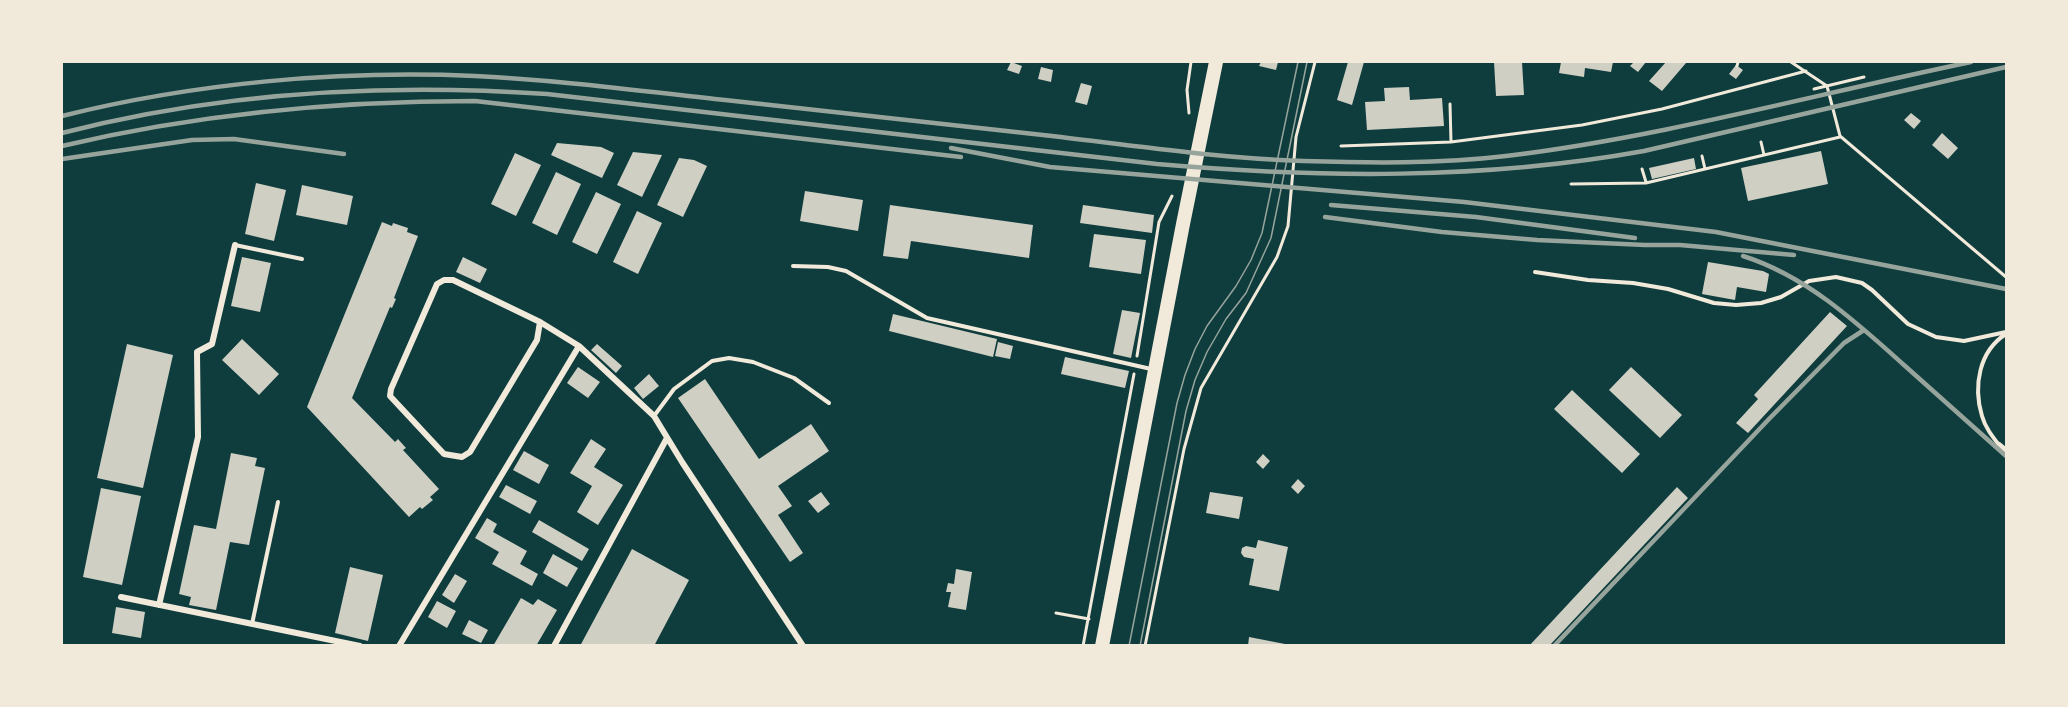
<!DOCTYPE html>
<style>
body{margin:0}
#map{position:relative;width:2068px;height:707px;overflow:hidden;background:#0f3d3e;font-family:"Source Serif 4",serif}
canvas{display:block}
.frame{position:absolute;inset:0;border:63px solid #f1e9da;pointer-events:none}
</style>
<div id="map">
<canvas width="2068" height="707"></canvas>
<div class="frame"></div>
</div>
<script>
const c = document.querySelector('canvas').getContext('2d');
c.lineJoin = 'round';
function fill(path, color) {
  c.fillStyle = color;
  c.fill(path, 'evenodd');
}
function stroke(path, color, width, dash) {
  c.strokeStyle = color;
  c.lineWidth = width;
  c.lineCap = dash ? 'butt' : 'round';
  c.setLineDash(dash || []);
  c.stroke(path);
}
fill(new Path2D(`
 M1011,62l11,4 -3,8 -12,-4z
 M1261,62h17l-2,8 -17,-4z
 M1348,62h16l-12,43 -15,-5z
 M1494,62h28l2,33 -28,1z
 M1561,62h52l-2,10 -26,-4 -1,9 -25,-4z
 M1634,62h12l-8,10 -8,-6z
 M1666,62l20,1 -24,28 -13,-10z
 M1736,65l7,5 -7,9 -7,-5z
 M1041,67l12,3 -2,12 -13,-3z
 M1081,83l11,3 -5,19 -12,-3z
 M1409,87l1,13 32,-2 2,28 -77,4 -2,-28 20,-1 -1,-13z
 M1911,113l10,8 -7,8 -10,-9z
 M1942,133l16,15 -10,11 -16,-14z
 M557,143l44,4 13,6 -12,25 -51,-23z
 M1821,151l7,33 -80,17 -7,-33z
 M633,152l29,3 -20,42 -25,-12z
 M515,153l26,12 -25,51 -25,-12z
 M679,158l15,2 13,6 -24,51 -26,-12z
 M1694,158l2,11 -44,10 -3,-11z
 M556,172l25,12 -24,51 -25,-12z
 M256,183l30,7 -12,51 -29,-7z
 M302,185l51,11 -6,29 -51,-10z
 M805,191l58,9 -5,31 -58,-10z
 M596,192l25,12 -24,50 -25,-12z
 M890,205l143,20 -4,33 -118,-17 -3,18 -25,-3z
 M1083,205l71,10 -2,18 -72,-10z
 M637,211l25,12 -24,51 -25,-12z
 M382,222l10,4 1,-3 15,5 -1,4 11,4 -24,62 2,1 -4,9 -2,-1 -38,91 43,44 3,-3 8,9 -3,2 36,39 -9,8 3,3 -11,9 -2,-2 -11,10 -102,-110z
 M1094,234l52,6 -5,34 -52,-7z
 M242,257l29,6 -11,49 -29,-6z
 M463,257l24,12 -7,14 -24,-11z
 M1708,262l55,9 6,3 -3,18 -29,-5 -2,13 -33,-6z
 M1122,310l18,3 -9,45 -18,-4z
 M1830,312l17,14 -99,107 -12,-10 22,-24 -4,-4z
 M893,314l104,25 -4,18 -104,-26z
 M242,339l37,35 -20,21 -37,-35z
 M998,342l15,4 -3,13 -15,-3z
 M127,344l46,11 -30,133 -46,-10z
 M597,344l25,22 -6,7 -25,-23z
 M1065,357l64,14 -4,17 -64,-14z
 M578,367l22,15 -12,16 -21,-15z
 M1631,367l51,48 -22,23 -51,-48z
 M649,374l10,12 -16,13 -9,-11z
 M705,379l54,80 52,-35 18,27 -51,35 14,20 -14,9 25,38 -13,9 -112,-164z
 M1572,390l68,64 -18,19 -68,-64z
 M591,439l15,10 -12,18 29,18 -25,40 -21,-13 15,-26 -22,-13z
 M524,451l25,14 -10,19 -26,-14z
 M231,453l26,5 -2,8 10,2 -16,77 -19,-3 -14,68 -27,-5 2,-8 -12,-3 15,-69 22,4z
 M1263,454l7,7 -7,8 -7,-7z
 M1298,479l7,7 -7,8 -7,-7z
 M506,485l31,16 -7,13 -31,-17z
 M1677,487l11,11 -139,148h-20z
 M101,488l40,8 -19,89 -39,-8z
 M821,492l9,12 -12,9 -10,-12z
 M1210,492l33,5 -4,22 -33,-6z
 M487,518l10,6 -4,8 34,19 -7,13 18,10 -6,12 -40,-22 7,-12 -24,-14z
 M539,520l50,29 -7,12 -50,-29z
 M1258,540l30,7 -9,44 -30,-6 5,-26 -10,-2 -3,-4 1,-5 4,-2 10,2z
 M632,549l57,31 -35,66h-74z
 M553,554l25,14 -11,19 -24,-14z
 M350,567l33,8 -15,66 -33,-8z
 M956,569l16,3 -6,38 -18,-3 3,-15h-5l2,-9 6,1z
 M455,574l12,7 -13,22 -12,-8z
 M521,598l12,7 5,-6 19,11 -21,36h-43z
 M437,601l19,10 -9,17 -19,-11z
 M116,607l29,5 -4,26 -29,-5z
 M469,620l19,10 -7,13 -19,-9z
 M1249,637l36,7v2h-37z`), '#cfcfc3');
stroke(new Path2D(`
 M1791,62l36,24 13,50 166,141
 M1737,66l1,-4
 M1814,89l50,-12
 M1450,104l1,38 131,-17 80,-16 144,-38
 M1189,113l-2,-23 4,-28
 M1761,142l3,13
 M1341,146l110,-4
 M1702,156l3,13
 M1642,169l4,13
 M1571,184l75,-1 194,-46
 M1137,356l22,-134 13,-26
 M1056,613l33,6
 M1083,646l51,-272
 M1145,646l39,-197 17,-61 76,-131 11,-31 8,-89 19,-75`), '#f1e9da', 3);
stroke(new Path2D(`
 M235,245l67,14
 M793,266l35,1 18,4 81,47 224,51
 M1535,272l53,8 45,3 35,6 46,14 22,2 25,-2 20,-6 28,-16 27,-4 26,6 10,7 36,34 28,13 28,4 42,-9
 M654,416l20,-27 38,-28 17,-3 24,4 41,16 35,25
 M1999,445c-7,-9 -14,-18 -17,-29 -9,-30 -3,-65 24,-82
 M252,624l26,-122`), '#f1e9da', 4);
stroke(new Path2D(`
 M540,322l-3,18 -67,112 -8,5 -18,-3 -54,-58 1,-7 46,-105 7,-4h9l87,42 39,24 75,70 28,46 121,184
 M1999,445l7,6
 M121,597l239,49
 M159,605l39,-168 -1,-85 15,-8 23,-99
 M399,646l180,-300
 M554,646l113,-208`), '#f1e9da', 6);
stroke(new Path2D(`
 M1102,646l81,-422 33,-162`), '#f1e9da', 14);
stroke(new Path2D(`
 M1129,646l48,-243 8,-28 10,-26 12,-23 29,-40 15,-26 11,-27 36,-171
 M1140,646l46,-235 9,-31 12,-28 19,-33 20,-26 25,-55 36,-176`), '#97a49c', 1.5);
stroke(new Path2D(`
 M62,116c132,-33 276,-46 413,-40 83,4 167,15 250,24 109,11 218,23 327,36 84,10 167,22 251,25 67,2 136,3 203,-5 157,-19 310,-62 465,-94
 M62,133c158,-41 322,-50 485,-39l610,70c163,14 326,16 487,-13l362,-84
 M62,146c135,-32 274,-45 413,-45l486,56
 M951,148l99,19 414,35 252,30 290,57
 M62,159l130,-19 42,-1 110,15
 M1331,205l145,12 159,21
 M1325,217l117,15 95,8 108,5h35l114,10
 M1743,256c63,20 112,65 161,109 34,30 68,61 102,91
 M1554,646l215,-227 75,-76 20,-13`), '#97a49c', 4.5);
</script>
